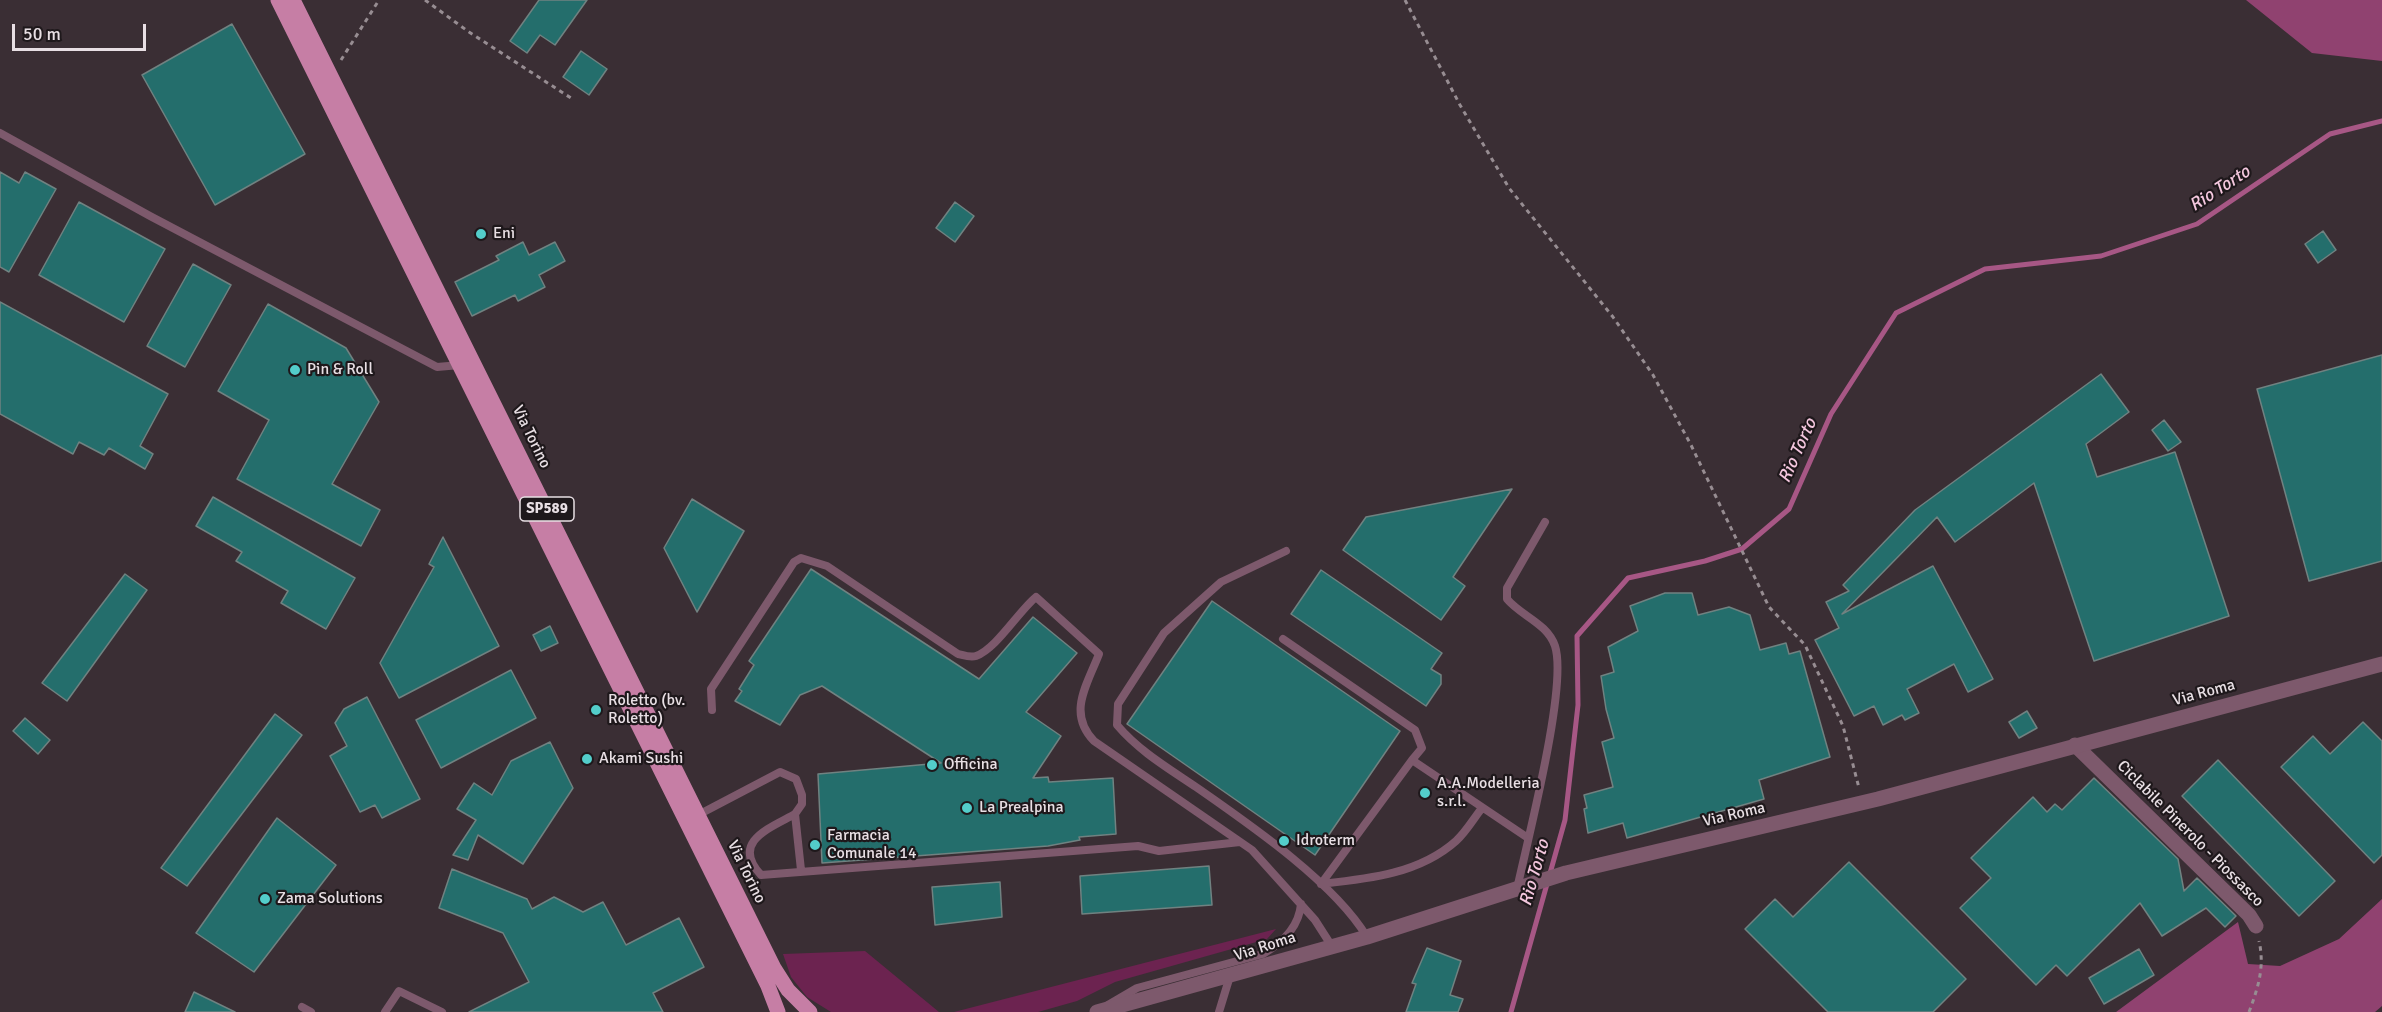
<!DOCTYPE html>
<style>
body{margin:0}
#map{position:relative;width:2382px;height:1012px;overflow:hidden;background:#3a2e34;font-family:Signika,sans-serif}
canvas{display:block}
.scale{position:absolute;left:12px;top:24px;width:134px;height:27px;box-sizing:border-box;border:3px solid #e8dfe4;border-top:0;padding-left:8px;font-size:18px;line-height:21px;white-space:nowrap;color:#e8dfe4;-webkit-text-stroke:4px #1e181b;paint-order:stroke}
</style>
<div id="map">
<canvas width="2382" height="1012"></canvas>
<div class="scale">50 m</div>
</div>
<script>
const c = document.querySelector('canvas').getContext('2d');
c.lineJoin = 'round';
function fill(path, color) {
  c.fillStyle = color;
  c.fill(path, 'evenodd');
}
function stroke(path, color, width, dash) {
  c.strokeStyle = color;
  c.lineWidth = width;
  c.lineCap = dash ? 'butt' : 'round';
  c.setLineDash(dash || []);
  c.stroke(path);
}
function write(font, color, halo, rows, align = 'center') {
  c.font = font + ' Signika,sans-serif';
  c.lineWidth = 4.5;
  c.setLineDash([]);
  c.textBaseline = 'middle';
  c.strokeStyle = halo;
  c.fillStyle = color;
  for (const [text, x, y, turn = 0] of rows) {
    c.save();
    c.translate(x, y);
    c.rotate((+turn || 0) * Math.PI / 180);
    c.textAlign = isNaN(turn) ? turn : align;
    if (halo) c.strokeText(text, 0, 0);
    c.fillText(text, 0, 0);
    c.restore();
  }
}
fill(new Path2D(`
 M1276,929l-9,10 -152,43 -38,19 -39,11h-84z
 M865,951l74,61h-108l-24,-15 -16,-20 -8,-23z`), '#6c2350');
fill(new Path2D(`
 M2246,0h136v61l-70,-8z
 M2382,899v107l-7,6h-259l122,-90 10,42 32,2 59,-27z`), '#904270');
stroke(new Path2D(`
 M1511,1012l54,-192 13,-115 -1,-69 51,-58 77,-17 37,-12 47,-40 42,-95 65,-101 89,-44 116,-13 96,-32 133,-90 52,-13`), '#a75785', 5);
const building = new Path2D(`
 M539,0h48l-32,45 -15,-10 -13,18 -17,-12z
 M232,24l73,130 -90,51 -73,-130z
 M581,51l26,18 -18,26 -26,-18z
 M0,172l19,11 6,-11 31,17 -47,83 -9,-5z
 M79,202l86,47 -41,73 -85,-47z
 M955,202l19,14 -19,26 -19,-14z
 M2323,231l13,19 -18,13 -13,-19z
 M523,242l6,13 26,-13 10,19 -26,14 6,12 -27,14 -3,-6 -43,21 -17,-34 44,-22 -3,-4z
 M193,264l38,21 -46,82 -38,-21z
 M0,302l168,92 -28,52 13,8 -8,15 -36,-21 -5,7 -25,-13 -6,12 -73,-40z
 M268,304l78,44 33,54 -47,82 48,26 -19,36 -124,-67 32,-59 -51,-29z
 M2382,355v206l-73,20 -52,-192z
 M2101,374l28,38 -43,32 11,33 78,-25 54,164 -135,45 -60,-178 -79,59 -18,-25 -95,97 91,-48 60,113 -25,13 -14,-28 -47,25 12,24 -14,7 -3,-5 -19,10 -9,-19 -20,10 -39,-76 24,-12 -13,-26 23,-11 -6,-6 72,-75z
 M2164,420l17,22 -13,9 -16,-21z
 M1512,489l-59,88 12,9 -24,34 -98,-70 23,-33z
 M213,497l142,81 -29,51 -45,-26 7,-12 -52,-30 6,-9 -46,-26z
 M692,499l52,32 -47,81 -33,-64z
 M443,537l56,109 -100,52 -19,-35 54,-96 -5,-3z
 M811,569l168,110 54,-62 44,36 -51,59 35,24 -28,42 15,-1 1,5 64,-4 3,56 -37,3 1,3 -32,6 -226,17 -4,-89 123,-11 -119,-77 -22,9 -20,30 -45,-24 7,-10 -3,-2 15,-24 -5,-4z
 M1321,570l121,83 -11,16 10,6v9l-15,22 -135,-92z
 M125,574l22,16 -80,111 -25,-18z
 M1665,593h27l6,22 31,-8 21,8 10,35 26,-7 3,11 11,-3 30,106 -71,23 5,19 -137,39 -4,-15 -35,10 -4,-24 3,-1 -3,-13 29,-8 -11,-45 12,-4 -8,-29 -5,-33 13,-4 -6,-25 30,-16 -8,-25z
 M1212,601l188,130 -85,124 -188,-131z
 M550,626l8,17 -17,8 -8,-16z
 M511,670l25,48 -95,50 -25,-48z
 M367,697l53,102 -38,19 -7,-13 -15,7 -30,-56 17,-10 -12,-23 9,-14z
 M2027,711l10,17 -18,10 -10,-16z
 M275,714l27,21 -115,151 -26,-18z
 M25,718l25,22 -12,14 -25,-23z
 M2363,722l19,19v114l-8,8 -93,-96 32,-31 17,18z
 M550,742l23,46 -50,76 -45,-29 -10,25 -15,-5 23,-35 -19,-11 17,-26 18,12 19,-34z
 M2218,760l117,121 -36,35 -117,-120z
 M2094,778l84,81 6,32 13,-13 39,38 -11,11 -19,-19 -44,28 -22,-33 -73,73 -11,-11 -20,20 -76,-77 31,-30 -20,-20 62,-61 14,15 8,-8 7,6z
 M277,818l59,47 -82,107 -58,-39z
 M1849,862l117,117 -33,33h-105l-83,-83 30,-30 18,18z
 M1209,866l3,39 -130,9 -2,-38z
 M452,869l75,30 5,10 22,-12 29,15 20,-10 23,43 53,-27 25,49 -51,26 10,19h-194l60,-30 -26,-49 -64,-25z
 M1000,882l2,35 -67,8 -3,-38z
 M1427,948l34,13 -11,34 13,4 -5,13h-52l10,-28 -4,-1z
 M2139,949l15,26 -50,29 -15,-26z
 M194,992l41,20h-50z`);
fill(building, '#246e6c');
stroke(building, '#708281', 1.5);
stroke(new Path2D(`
 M425,0l44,32 105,68
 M1405,0l55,105 49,83 104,129 40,58 38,70 78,162 36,38 38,81 16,62
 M341,60l38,-60
 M2249,1012c9,-24 16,-45 10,-71`), '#978d92', 3, [4.5, 4.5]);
stroke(new Path2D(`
 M0,133l150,83 287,151 23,-2
 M1286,551l-65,31 -57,51 -46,71 -1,21c22,26 51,43 79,62 53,37 138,95 171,150
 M1283,639l132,91 7,18 -10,12 116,78
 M712,710l-1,-21 83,-127 7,-4 26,8 131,88c5,1 12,4 18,2 20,-7 42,-44 60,-59l63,57c-12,31 -32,59 -5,87l158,109 63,70 16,25
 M795,814c-25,14 -65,28 -34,61l377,-29 21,5 81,-9
 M698,815l82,-43 16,7 6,16v9l-7,10 6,56
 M1321,884c47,-5 98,-10 135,-43 10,-9 18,-23 26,-33
 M1321,884l91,-124
 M1517,889c10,-47 51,-203 38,-243 -8,-23 -34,-30 -48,-47v-11l38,-66
 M1108,1005l29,-17 126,-34c19,-11 36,-27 38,-50
 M302,1007l9,5
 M385,1012l14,-21 43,21
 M1219,1012l11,-36`), '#7d596c', 8);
stroke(new Path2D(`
 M2075,745l174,170 7,11`), '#7d596c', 15);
stroke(new Path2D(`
 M1097,1012l270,-75 199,-64 312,-74 504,-135`), '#7d596c', 15);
stroke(new Path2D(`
 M278,0l490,986 10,26
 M293,0l481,968 14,22 22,22`), '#c67ea5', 15);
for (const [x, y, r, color] of [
 [481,234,6,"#53cdca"],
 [295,370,6,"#53cdca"],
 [596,710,6,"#53cdca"],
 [587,759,6,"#53cdca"],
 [932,765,6,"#53cdca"],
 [1425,793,6,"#53cdca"],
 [967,808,6,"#53cdca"],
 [1284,841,6,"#53cdca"],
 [815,845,6,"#53cdca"],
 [265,899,6,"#53cdca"]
]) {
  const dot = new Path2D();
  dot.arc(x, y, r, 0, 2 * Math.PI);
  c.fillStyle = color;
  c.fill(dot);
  stroke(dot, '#1e181b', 2);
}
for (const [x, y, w] of [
 [547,509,54]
]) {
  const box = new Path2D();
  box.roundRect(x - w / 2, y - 12, w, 24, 4.5);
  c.fillStyle = '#1e181b';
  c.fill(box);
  stroke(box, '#e8dfe4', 1.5);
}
write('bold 15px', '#e8dfe4', null, [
 ["SP589",547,509]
]);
write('16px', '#e8dfe4', '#1e181b', [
 ["Eni",493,234],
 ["Pin & Roll",307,370],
 ["Roletto (bv.",608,701],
 ["Roletto)",608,719],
 ["Akami Sushi",599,759],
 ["Officina",944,765],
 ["A.A.Modelleria",1437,784],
 ["s.r.l.",1437,802],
 ["La Prealpina",979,808],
 ["Farmacia",827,836],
 ["Comunale 14",827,854],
 ["Idroterm",1296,841],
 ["Zama Solutions",277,899]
], 'left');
write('16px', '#e8dfe4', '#1e181b', [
 ["Via Torino",531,437,64],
 ["Via Roma",2204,693,-15],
 ["Via Roma",1734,815,-13],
 ["Ciclabile Pinerolo - Piossasco",2190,834,45],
 ["Via Torino",746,872,64],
 ["Via Roma",1265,947,-18]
]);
write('italic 18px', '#f4c7de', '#1e181b', [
 ["Rio Torto",2220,189,-33],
 ["Rio Torto",1798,451,-66],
 ["Rio Torto",1535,873,-74]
]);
</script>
